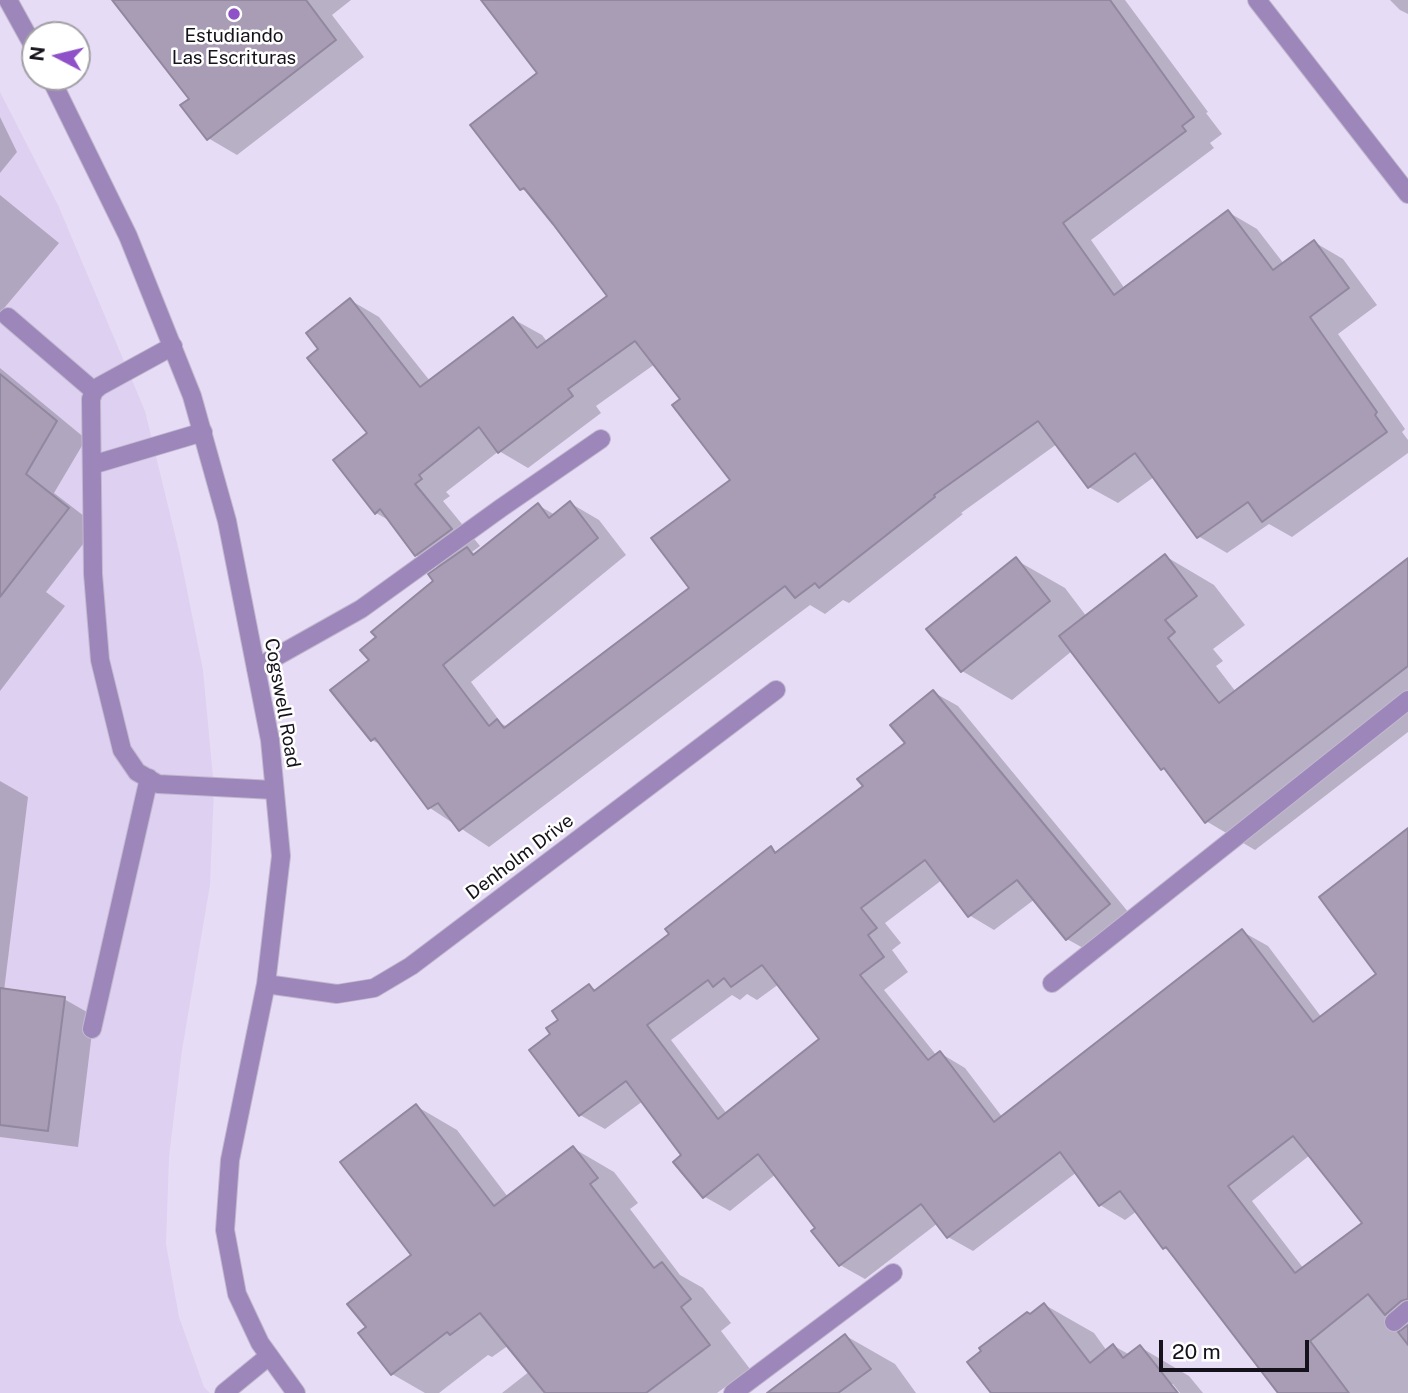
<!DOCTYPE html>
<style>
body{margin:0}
#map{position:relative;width:1408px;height:1393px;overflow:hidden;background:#e7dcf6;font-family:"Public Sans",sans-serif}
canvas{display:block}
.north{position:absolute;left:21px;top:21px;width:70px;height:70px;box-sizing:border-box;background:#fff;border:2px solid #a2a0a4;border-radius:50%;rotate:277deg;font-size:19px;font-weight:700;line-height:28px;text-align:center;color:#16121b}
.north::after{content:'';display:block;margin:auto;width:24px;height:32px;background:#8e51c7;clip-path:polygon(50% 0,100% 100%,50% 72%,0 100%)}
.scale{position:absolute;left:1159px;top:1340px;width:150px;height:32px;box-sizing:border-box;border:4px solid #16121b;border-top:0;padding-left:9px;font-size:21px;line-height:24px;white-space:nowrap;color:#16121b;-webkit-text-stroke:5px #fff;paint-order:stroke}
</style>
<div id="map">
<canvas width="1408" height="1393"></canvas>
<div class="north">N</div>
<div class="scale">20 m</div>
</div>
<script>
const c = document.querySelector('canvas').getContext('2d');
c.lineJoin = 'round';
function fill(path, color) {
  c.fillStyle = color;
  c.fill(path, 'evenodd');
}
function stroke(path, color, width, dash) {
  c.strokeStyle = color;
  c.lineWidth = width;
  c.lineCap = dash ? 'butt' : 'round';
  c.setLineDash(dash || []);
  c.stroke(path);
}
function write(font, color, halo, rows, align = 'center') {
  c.font = font + ' "Public Sans",sans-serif';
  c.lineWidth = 5;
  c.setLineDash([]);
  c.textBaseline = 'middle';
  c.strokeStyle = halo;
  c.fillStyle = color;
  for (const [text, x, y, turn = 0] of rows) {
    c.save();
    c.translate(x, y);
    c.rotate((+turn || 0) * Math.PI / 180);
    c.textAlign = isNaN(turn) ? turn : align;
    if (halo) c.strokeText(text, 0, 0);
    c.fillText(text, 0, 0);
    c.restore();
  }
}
fill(new Path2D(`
 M0,92l58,113 87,206 35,144 23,115 11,118 -4,97 -28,165 -13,107 -3,87 13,73 25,70 6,6h-210z`), '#ded0f0');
fill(new Path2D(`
 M124,0h227l-19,15 32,42 -127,98 -29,-17 -17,-39z
 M480,0h645l83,112 -2,1 16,21 -12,9 4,5 -123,92 34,49 103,-77 29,17 27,35 30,-22 29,17 34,46 -39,29 67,95 -3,3 6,8v13l-116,84 -23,-13 -42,29 -29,-17 -44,-59 -36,26 -29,-16 -32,-43 -96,69 2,1 -114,89 -6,-3 -18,14 -15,-9 -321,242 -59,-39 -47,-62 -11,-6 -1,-80 65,-79 4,-13 -24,-13 -24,-33 -16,-9 -6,-80 -49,-84 29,-49 29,17 51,64 83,-62 29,16 6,8 62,-47 -78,-101 -10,-6 18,-116 -47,-61zM655,364l27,35 50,82 -41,108 -183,138 -6,-3 -31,-42 155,-127 -27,-35 -29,-17 -15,12 -17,-10 -62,49 -4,-2 8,-6 -37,-45 7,-5 -4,-4 53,-41 29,17 73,-55 -5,-7z
 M1390,0h18v14l-8,-4z
 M0,117l17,35 -17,21z
 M0,195l59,48 -59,70z
 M0,368l86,71 -32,54 43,33 -51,66 19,14 -65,85z
 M1165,556l49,29 31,40 -32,24 10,12 -7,5 20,26 172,-132v172l-153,118 -49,-29 -37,-49 -7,-4 -90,-117 -60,49 -50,-29 -33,-42 87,-69 49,28 22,29z
 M933,692l25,14 176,213 -42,34 -25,-14 -32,-40 -41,31 -25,-15 -27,-35 -57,43 16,20 -9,7 16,22 -24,18 53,66 3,-3 25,15 38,50 240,-186 25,14 54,72 57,-44 29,-84v503h-128l-108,-140 -8,-5 -27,-37 -12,9 -25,-15 -23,-33 -104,79 -25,-14 -10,-14 -73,56 -25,-14 -23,-36 -41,-55 -46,37 -25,-14 -29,-35 8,-6 -41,-55 -38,28 -25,-14 -27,-81 8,-14 28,-34 9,5 73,-56 100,-87 7,5 88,-66 41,-43zM779,984l42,56 -94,74 -56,-74 61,-45 8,5 7,-6 10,6zM1310,1155l54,69 -60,45 -52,-68z
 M0,781l28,16 -24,194 60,8 30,17 -16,131 -78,-10z
 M416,1106l41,24 51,67 65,-49 41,24 24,31 -8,6 50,66 23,13 28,35 -10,8 29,38 -33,24h-215l28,-22 -21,-26 -17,12 -4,-2 -49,38h-14l-33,-19 -24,-47 45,-72z
 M1045,1305l49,28 13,18 7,-5 16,9 10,-8 49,29 14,17h-23l-7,-9h-4l6,9h-182l38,-78z
 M846,1336l49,28 21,29h-121z`), '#0003');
const building = new Path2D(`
 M112,0h194l30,40 -129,100 -27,-35 9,-6z
 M481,0h629l84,117 -12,9 4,5 -123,92 51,72 114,-85 45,60 41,-30 35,48 -39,29 67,95 -2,3 12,17 -125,90 -14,-20 -51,36 -62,-85 -47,35 -50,-67 -104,74 1,2 -116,91 -4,-5 -20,15 -10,-12 -326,245 -21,-28 -10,6 -53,-71 -4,3 -41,-51 39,-30 -9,-10 16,-13 -5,-5 62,-51 -5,-7 39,-27 6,8 65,-52 11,15 21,-17 28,37 -155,127 46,61 8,-7 7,9 185,-140 -38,-50 79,-58 -58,-75 8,-6 -45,-58 -67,48 5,7 -75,57 -19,-26 -60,48 3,4 -7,5 37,45 -37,27 -35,-47 -5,5 -42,-54 34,-27 -60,-75 11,-9 -12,-16 44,-35 70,89 93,-70 24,31 70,-52 -54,-72 -29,-36 -4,2 -50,-65 67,-52z
 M0,374l57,47 -31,53 43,34 -69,89z
 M1165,554l32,42 -32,24 10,12 -7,6 51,65 189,-145v108l-203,157 -41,-55 -3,2 -102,-134z
 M1016,557l34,44 -89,71 -35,-43z
 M933,690l177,214 -44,36 -49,-60 -49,37 -43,-57 -64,48 16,20 -9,7 16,22 -24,18 68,85 12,-9 54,71 248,-193 71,93 63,-48 -57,-77 89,-69v471l-7,2 -16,14 -17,-21 -58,47 39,52h-71l-112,-146 -3,2 -43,-58 -21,15 -39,-54 -113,86 -26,-34 -82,62 -28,-35 4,-3 -57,-74 -55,44 -30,-36 8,-7 -55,-74 -47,35 -50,-66 21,-16 -4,-6 12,-8 -6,-9 37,-27 5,7 75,-57 -4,-5 106,-83 4,7 88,-67 -6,-7 48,-36 -15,-18zM762,965l57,74 -101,80 -71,-94 61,-45 5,7 11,-9 7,9zM1293,1136l69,87 -67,50 -67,-87z
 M0,988l65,9 -17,134 -48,-6z
 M416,1104l78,102 79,-60 25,32 -8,6 64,84 8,-6 29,37 -10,8 29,38 -64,48h-101l-65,-80 -30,22 -3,-3 -56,43 -33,-42 8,-6 -19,-23 64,-49 -71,-93z
 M1044,1303l46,60 23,-19 10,14 17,-13 38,48h-187l-24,-31 14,-11 -2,-3 48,-36 3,2z
 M1408,1325v20l-10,-13z
 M845,1334l26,35 -33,24h-71z`);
fill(building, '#a89db5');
stroke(building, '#91879e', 2);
const service = new Path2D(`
 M8,317l86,74
 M173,346l-73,40 -6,5 -3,8 2,175 7,86 22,90 15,22 21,12 116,6
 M92,465l111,-33
 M256,668l105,-59 140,-101 100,-69
 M1052,983l356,-283
 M92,1029l57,-251
 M1394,1322l14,-12
 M224,1393l45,-37
 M733,1393l160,-120`);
const minor = new Path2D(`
 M8,0l27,49
 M1257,0l151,194
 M50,77l78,159 64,160 35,125 43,219 11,116 -15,128 -36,176 -5,70 12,64 23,49 36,50
 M266,984l71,10 37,-6 37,-22 365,-276`);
stroke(service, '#c1b8cf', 20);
stroke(minor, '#c1b8cf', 20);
stroke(service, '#9d86b9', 18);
stroke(minor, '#9d86b9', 18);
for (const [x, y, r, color] of [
 [234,14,7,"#8e51c7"]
]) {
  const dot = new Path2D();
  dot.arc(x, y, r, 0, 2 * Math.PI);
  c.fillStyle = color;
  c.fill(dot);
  stroke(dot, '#fff', 2.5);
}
write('19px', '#16121b', '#fff', [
 ["Estudiando",234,36],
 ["Las Escrituras",234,58]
]);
write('19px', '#16121b', '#fff', [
 ["Cogswell Road",282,703,80],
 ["Denholm Drive",520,857,-37]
]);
</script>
